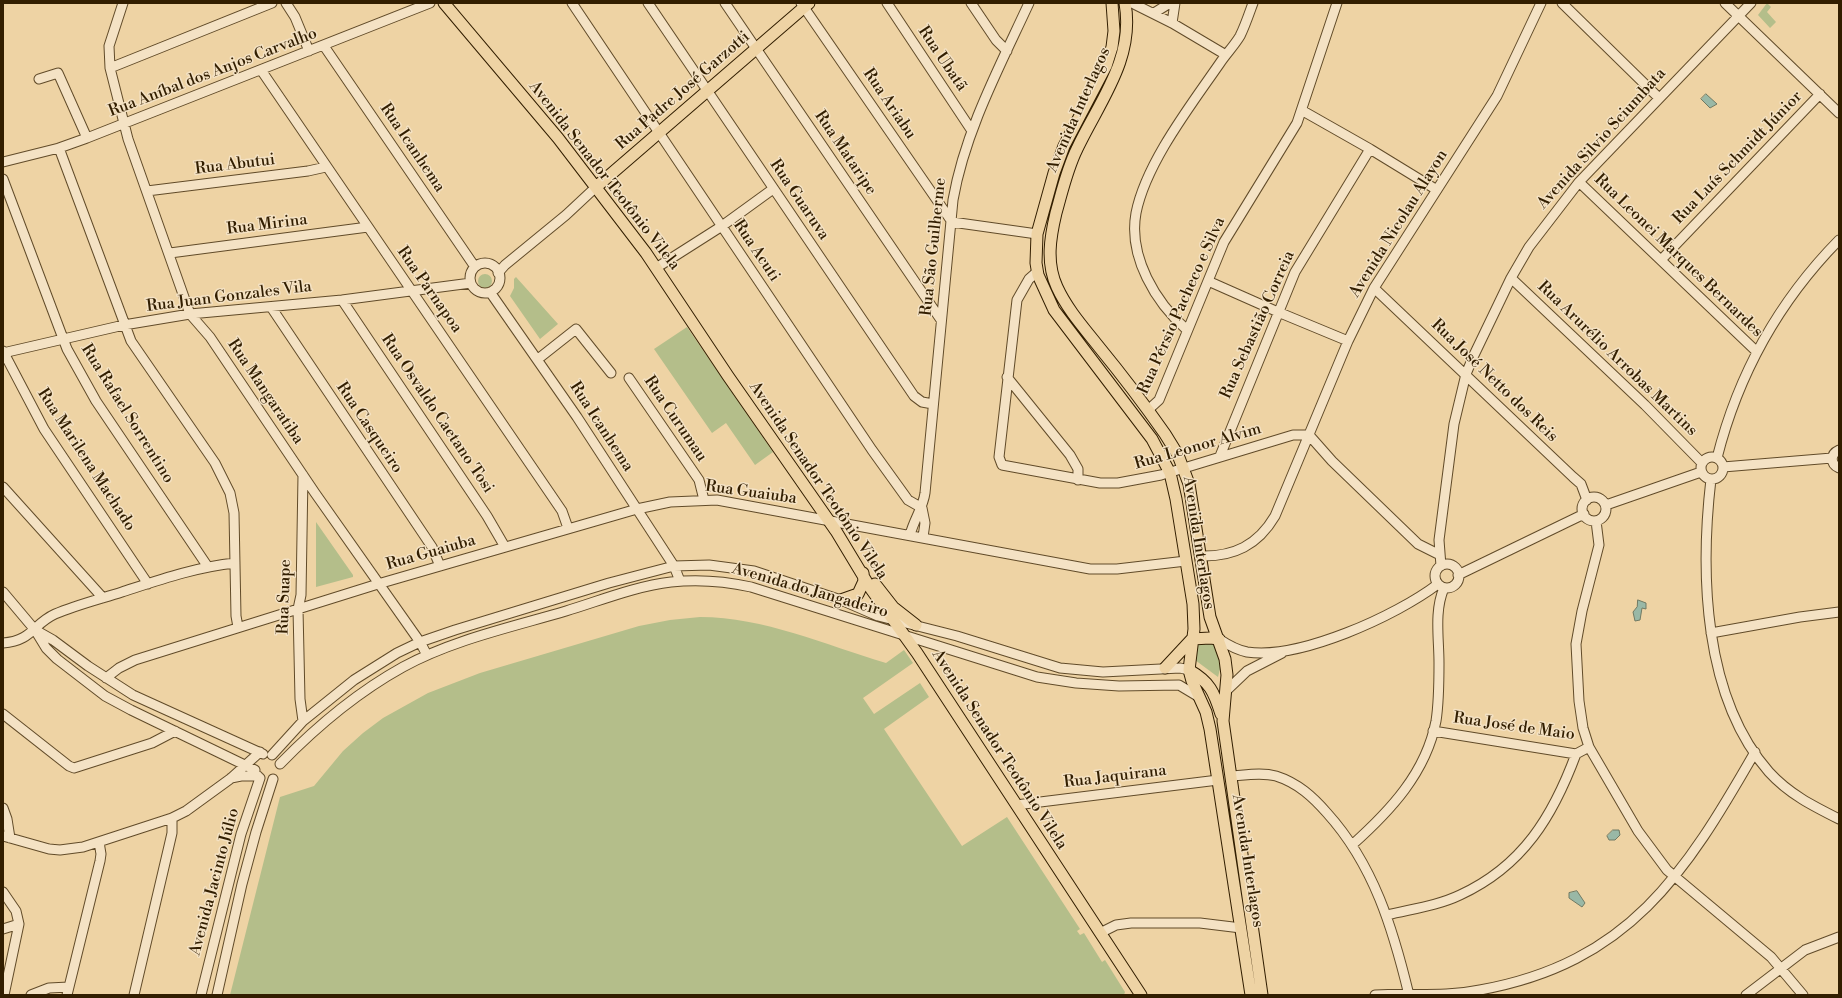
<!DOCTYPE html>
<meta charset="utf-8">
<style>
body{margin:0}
#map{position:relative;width:1842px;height:998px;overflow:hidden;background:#eed3a4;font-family:"Libre Bodoni",serif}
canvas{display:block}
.frame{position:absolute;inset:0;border:4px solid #321e00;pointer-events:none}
</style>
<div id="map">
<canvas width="1842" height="998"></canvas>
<div class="frame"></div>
</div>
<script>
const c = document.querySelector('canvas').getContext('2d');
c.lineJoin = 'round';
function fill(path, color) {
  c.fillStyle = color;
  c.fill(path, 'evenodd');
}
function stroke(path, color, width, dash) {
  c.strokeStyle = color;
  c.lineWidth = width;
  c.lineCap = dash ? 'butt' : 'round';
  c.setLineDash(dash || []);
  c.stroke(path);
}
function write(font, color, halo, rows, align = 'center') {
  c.font = font + ' "Libre Bodoni",serif';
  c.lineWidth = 3;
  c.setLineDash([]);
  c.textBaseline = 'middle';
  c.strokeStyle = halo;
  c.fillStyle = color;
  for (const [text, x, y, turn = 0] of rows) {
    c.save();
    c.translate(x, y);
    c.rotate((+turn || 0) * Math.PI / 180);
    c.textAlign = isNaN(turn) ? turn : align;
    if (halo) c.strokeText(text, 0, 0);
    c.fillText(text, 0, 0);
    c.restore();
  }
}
fill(new Path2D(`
 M1767,3l4,4 -4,5 9,10 -6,6 -12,-13z
 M478 281a7 7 0 1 1 14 0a7 7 0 1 1-14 0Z
 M516,277l42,47 -18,15 -30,-43 4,-8v-9z
 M687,327l86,125 -18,13 -29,-42 -14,10 -58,-84z
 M316,522l37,53v2l-37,10z
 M700,617c64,0 125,28 186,46l18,-13 9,13 -50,35 11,16 46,-31 9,14 -45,32 78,117 45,-29 73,112 -3,2 3,4 4,-2 18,29 3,-2 20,32 -1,3h-894l50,-198 34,-11 29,-35 20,-18 20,-15 45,-25 52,-20 159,-47 31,-6z
 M1197,642h18l6,23 -3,12 -23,-17z`), '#b4be8a');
const water = new Path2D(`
 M1706,94l11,10 -7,4 -9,-9z
 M1638,600l8,3v6l-4,-1 -2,12 -5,1 -2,-9 4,-5z
 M1613,830h6l1,5 -5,5h-6l-2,-4z
 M1577,891l8,12 -3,4 -13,-9v-5z`);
fill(water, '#99b8a6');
stroke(water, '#707a64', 1);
const minor = new Path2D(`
 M123,3l-14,43 1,22 18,71 62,175 20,23 105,156 105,149 7,13
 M286,3l9,14 14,34
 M572,3l300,447 36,50 14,8
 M648,3l266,393 8,6 11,2
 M725,3l216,317
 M801,3l151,219 85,12
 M887,3l85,128
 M971,3l25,37 11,11
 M1132,3l40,20 54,32
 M1562,3l97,95
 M1725,3l114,110
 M1154,13l16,-10
 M1172,23l3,-20
 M324,46l151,221
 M110,68l162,-65
 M261,70l301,441 6,17
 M39,79l19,-6 29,65
 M1303,111l67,38 67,41
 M59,148l72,193 84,122 15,30 4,20 2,103 2,11
 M3,162l56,-14 28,-10 343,-135
 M3,179l64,170 29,52 112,166
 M1579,182l177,169
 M147,191l161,-20 18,-4
 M170,253l198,-26
 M1661,260l159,-166
 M470 278a15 15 0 1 1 30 0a15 15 0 1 1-30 0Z
 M656,268l66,-42 51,-37
 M1037,272l-8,7 -12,21 -18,157 3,8 98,18h18l43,-8 132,-40h16l23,26 86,83 22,11
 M498,273l7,-8 61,-50 30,-28
 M1511,278l134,127 57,58
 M1208,281l70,31 70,29
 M1374,288l199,189 8,7 6,16
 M490,292l87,125 97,149 6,15
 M342,300l145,216 18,31
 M271,307l161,240 8,19
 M1187,330c-31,-27 -59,-73 -51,-117 10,-50 55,-108 84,-150 6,-9 14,-17 20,-27 5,-10 9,-22 13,-33
 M3,351l41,78 104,155
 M3,353l121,-28 66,-11 152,-14 129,-17
 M538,359l38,-30 35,44
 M1007,377l63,78 8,14v11
 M629,378l70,102 5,20
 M1148,410l11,-10 65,-158 73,-119 40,-120
 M1839,450c-9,4 -9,14 0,18
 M1220,456l75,-184 75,-123
 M1701 468a11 11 0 1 1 22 0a11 11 0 1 1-22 0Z
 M1717,458c21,-83 62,-157 122,-218
 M1723,467l109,-9
 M303,475l-2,120 -3,14 2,90 3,22
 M1711,479c-11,94 -8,218 58,293 20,22 44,34 70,47
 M3,487l100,111
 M1582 509a12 12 0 1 1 24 0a12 12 0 1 1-24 0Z
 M1606,505l95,-33
 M922,508l3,15 -2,14
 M1596,521l3,24 -17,66 -6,33 3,57 4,27 6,19 49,84 29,39 104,87 32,38
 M910,535c4,-16 13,-27 15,-42l28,-293c12,-69 47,-134 76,-197
 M1200,556c34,1 58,-11 75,-40l73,-175 26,-53 123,-192 44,-93
 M1435 576a12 12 0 1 1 24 0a12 12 0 1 1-24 0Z
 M1441,566l-2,-26 15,-116 12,-50 8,-19 37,-77 18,-31 50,-65 172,-179
 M1458,575l126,-61
 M3,592l32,38 11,18 11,11 48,37 26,14 124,60
 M37,631l16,9 35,26 45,29 130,59
 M1711,633l89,-16 39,-5
 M1219,639c9,6 18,11 28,13 52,8 149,-36 191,-68
 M3,643c29,-2 30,-19 52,-29 21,-9 45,-15 67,-22 37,-12 74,-25 113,-29
 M106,678l13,-10 16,-8 243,-76 259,-75 33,-7 47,-2 373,69h27l69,-8
 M1226,691l21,-20 35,-18
 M3,714l66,52 5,2 78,-25 23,-12
 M1433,731l143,23 13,-7
 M272,755l31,-34 51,-41 43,-27 23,-11 35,-12 154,-47 65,-17 35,-1 45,6 87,29 37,16 79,20 103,32 43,4 77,-4 9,2
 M280,764c37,-38 76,-71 123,-97 49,-27 109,-40 163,-56 33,-10 70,-25 105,-29 27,-3 53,-1 80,5l286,90 39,6 43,3 60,-1 20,12
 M1231,776c15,-1 31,-4 45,0 22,7 37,21 51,37 47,52 66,116 82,182
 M231,778l10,-2h17
 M1016,805l202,-25
 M3,808l4,11 3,19
 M3,836l46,13 11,1 23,-3 89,-29 14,-7 44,-32 30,-27
 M1352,845c38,-34 74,-72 84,-124 3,-19 3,-39 3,-58 0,-25 -5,-52 5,-75
 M3,892l13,19 3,13 -15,71
 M1387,915c24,-6 50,-9 73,-20 63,-29 93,-79 116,-141
 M3,929l16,-5
 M1100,933l16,-8 15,-2h69l41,5
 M31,995l18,-7 20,-1
 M67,995l33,-134 1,-7 -2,-12
 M134,995l35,-149 3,-13v-15
 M201,995l40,-161 19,-56
 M217,995l25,-111 14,-52 17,-53
 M1375,995c34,-2 71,2 105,-5 149,-27 205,-116 275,-238
 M1746,995l59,-45 34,-13`);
const major = new Path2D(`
 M444,3l114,135 88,115 82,123 108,155 35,58 46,64 224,342
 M1112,3l2,28 -2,16 -6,19 -42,80 -10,27 -17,61 -1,29 2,12 16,35 98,129 18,34 6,26 17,105 1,25 -5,41 3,11 14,31 4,17 41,266
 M1125,3c10,56 -26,99 -48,146 -10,20 -15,43 -21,64 -6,25 -10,50 1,74 10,22 27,41 42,60 23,28 45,57 66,87l13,21 11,29 21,133 15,42 2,16 -4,46 39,274
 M596,187l213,-184
 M875,584l18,23 23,18
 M841,600l17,-6 6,-13 -1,-8
 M1165,668l27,-29 18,-1 9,1
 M1189,670c21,12 25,22 32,44`);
stroke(minor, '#614b29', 11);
stroke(major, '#321e00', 13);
stroke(minor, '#f4e2c4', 9);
stroke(major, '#eed3a4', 11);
write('16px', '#321e00', '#f4e2c4', [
 ["Rua Ubatã",942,59,56],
 ["Rua Aníbal dos Anjos Carvalho",213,73,-21],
 ["Rua Padre José Garzotti",683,91,-41],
 ["Rua Ariabu",889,104,56],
 ["Avenida Interlagos",1079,110,-66],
 ["Avenida Silvio Sciumbata",1602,139,-48],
 ["Rua Icanhema",412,148,56],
 ["Rua Mataripe",845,153,56],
 ["Rua Luís Schmidt Júnior",1738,158,-46],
 ["Rua Abutui",235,165,-7],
 ["Avenida Senador Teotônio Vilela",604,176,52],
 ["Rua Guaruva",799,200,56],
 ["Avenida Nicolau Alayon",1399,224,-58],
 ["Rua Mirina",267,225,-7],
 ["Rua São Guilherme",934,247,-84],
 ["Rua Acuti",756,251,56],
 ["Rua Leonei Marques Bernardes",1678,256,44],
 ["Rua Parnapoa",429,290,55],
 ["Rua Juan Gonzales Vila",229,297,-7],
 ["Rua Pérsio Pacheco e Silva",1182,306,-66],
 ["Rua Sebastião Correia",1258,325,-66],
 ["Rua Arurélio Arrobas Martins",1617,359,44],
 ["Rua José Netto dos Reis",1494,381,44],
 ["Rua Mangaratiba",265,392,56],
 ["Rua Rafael Sorrentino",127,414,58],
 ["Rua Osvaldo Caetano Tosi",437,414,56],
 ["Rua Curumau",675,419,56],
 ["Rua Icanhema",601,427,57],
 ["Rua Casqueiro",369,428,56],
 ["Rua Leonor Alvim",1198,447,-16],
 ["Rua Marilena Machado",86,460,57],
 ["Avenida Senador Teotônio Vilela",818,481,56],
 ["Rua Guaiuba",751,493,8],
 ["Avenida Interlagos",1198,543,81],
 ["Rua Guaiuba",431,553,-16],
 ["Avenida do Jangadeiro",810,591,16],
 ["Rua Suape",285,597,-88],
 ["Rua José de Maio",1514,727,8],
 ["Avenida Senador Teotônio Vilela",999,750,57],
 ["Rua Jaquirana",1115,777,-7],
 ["Avenida Interlagos",1247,861,81],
 ["Avenida Jacinto Júlio",215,882,-75]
]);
</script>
